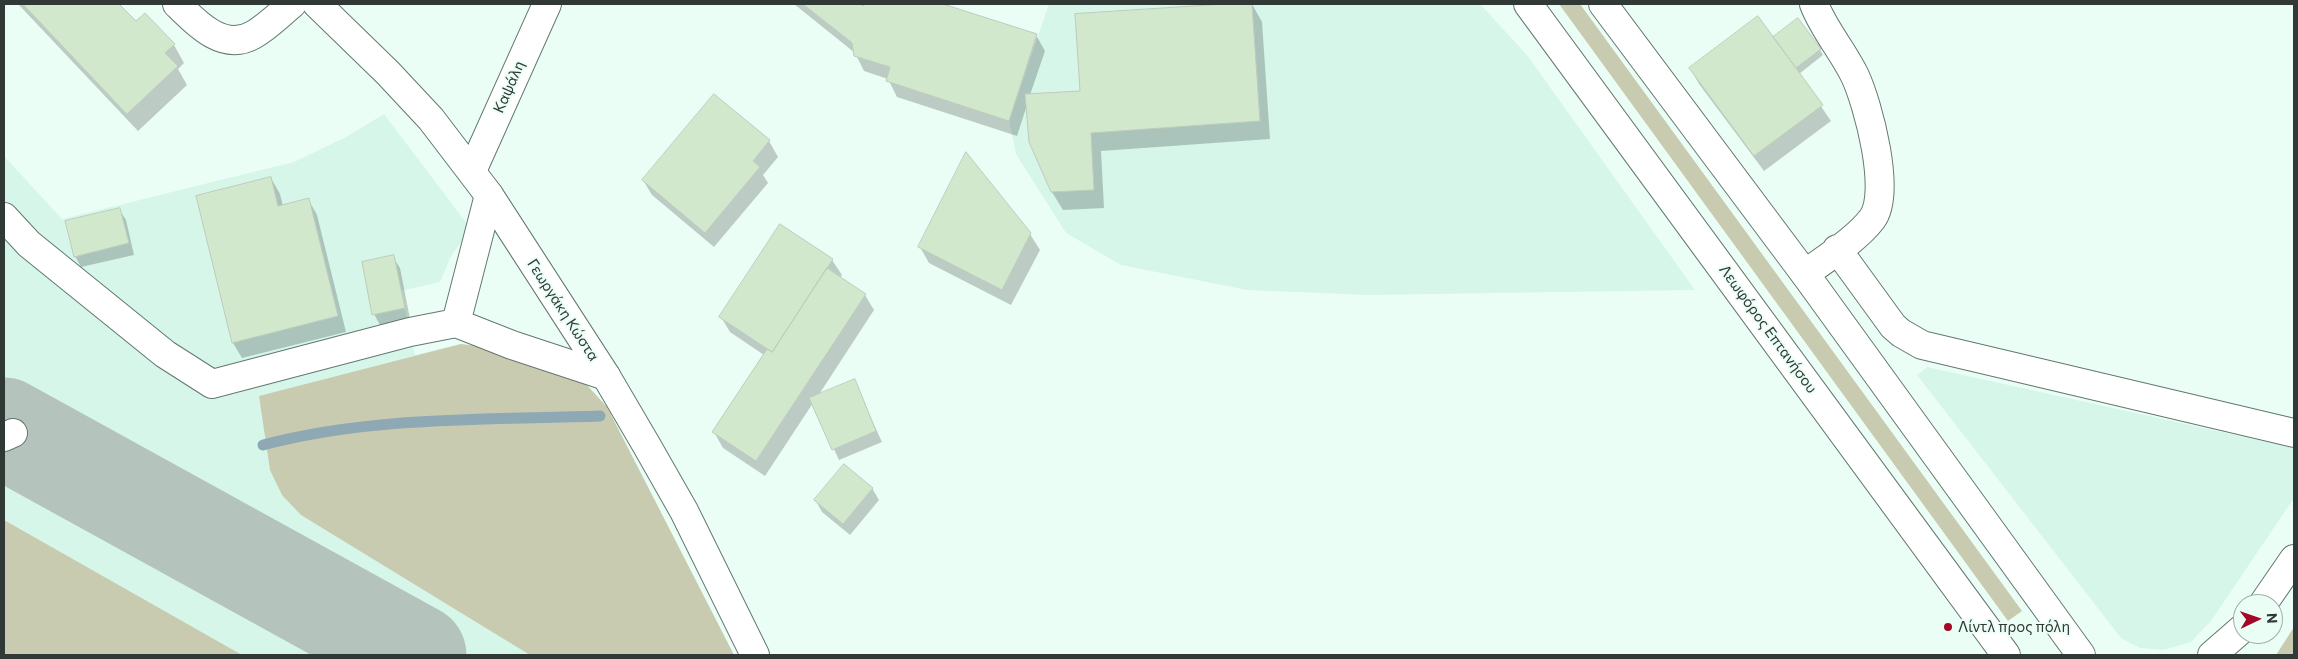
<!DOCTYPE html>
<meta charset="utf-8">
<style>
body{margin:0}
#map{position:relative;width:2298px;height:659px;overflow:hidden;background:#ebfef6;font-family:Commissioner,sans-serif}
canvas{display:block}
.frame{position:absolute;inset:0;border:5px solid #303935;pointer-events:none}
.north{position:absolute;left:2233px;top:594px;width:50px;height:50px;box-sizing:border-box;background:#ebfef6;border:1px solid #a0afa9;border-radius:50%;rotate:87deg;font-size:14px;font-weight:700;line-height:20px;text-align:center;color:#303935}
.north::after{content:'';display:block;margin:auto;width:18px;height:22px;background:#a40829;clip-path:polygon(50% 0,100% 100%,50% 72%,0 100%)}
</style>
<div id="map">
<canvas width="2298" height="659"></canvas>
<div class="frame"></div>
<div class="north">N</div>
</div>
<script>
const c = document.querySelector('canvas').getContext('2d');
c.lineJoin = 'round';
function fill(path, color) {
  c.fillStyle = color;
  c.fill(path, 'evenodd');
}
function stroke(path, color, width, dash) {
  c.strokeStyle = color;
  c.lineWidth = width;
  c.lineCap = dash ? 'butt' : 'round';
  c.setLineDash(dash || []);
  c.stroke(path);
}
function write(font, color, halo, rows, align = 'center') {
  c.font = font + ' Commissioner,sans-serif';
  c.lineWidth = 4;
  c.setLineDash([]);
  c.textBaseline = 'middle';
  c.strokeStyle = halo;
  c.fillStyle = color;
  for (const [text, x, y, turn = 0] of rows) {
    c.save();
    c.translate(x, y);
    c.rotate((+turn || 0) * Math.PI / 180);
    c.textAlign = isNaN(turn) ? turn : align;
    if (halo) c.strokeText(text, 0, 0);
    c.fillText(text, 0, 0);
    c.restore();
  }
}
fill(new Path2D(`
 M1049,4h431l47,51 168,235 -327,5 -121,-5 -126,-25 -55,-32 -50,-79 -7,-33z
 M384,114l87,115 -20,27 -11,26 -39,9 14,64 46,-11 124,39 22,24 127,248h-730v-499l58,63 232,-57 52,-25z
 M1927,367l367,81v50l-83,123 -20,21 -28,8 -23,-2 -19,-10 -204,-263z`), '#d6f6ea');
fill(new Path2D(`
 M1559,4h21l442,607 -14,10z
 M461,344l42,5 82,34 22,24 127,248h-204l-229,-140 -19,-20 -12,-25 -11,-74z
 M4,520l238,135h-238z
 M2294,627v28h-18z`), '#c9cbb0');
fill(new Path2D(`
 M18,4h99l19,19 38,22 10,18 -6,6 9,16 -49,46z
 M794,4h64l5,4 3,-4h73l97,31 9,16 -15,44 51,-3 -5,-76 176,-12 10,18 8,117 -169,12 3,57 -41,2 -11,-18 -25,-87 -10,31 -120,-39 -9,-18 -24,-8 -9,-18z
 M1773,39l47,11 3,5 -24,19 32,47 -67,50 -65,-87 -9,-16z
 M714,95l55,46 9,16 -15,18 5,8 -54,64 -62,-52 -9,-15z
 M271,178l9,16 3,12 25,-7 9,16 29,117 -104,26 -9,-15 -36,-146z
 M119,209l7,11 8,35 -53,12 -6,-11z
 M781,226l51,34 10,15 -2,3 25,17 9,15 -56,86 36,-15 28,61 -43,18 -26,-57 -48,73 -42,-28 -9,-16 50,-77 -34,-23 -9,-15z
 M1030,234l10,16 -29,55 -82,-42 -9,-16z
 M393,257l7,11 10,51 -30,6 -6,-11z
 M872,488l7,12 -29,35 -28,-23 -6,-11z`), '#0003');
stroke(new Path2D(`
 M263,445c109,-29 225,-25 337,-29`), '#8ea9b4', 11);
stroke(new Path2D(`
 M4,428l412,227`), '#b4c4bd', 101);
const building = new Path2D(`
 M23,4h96l17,17 9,-8 30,31 -10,9 13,13 -51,48z
 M803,4h57l3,2 2,-2h78l94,30 -28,87 -123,-40 4,-14 -36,-11 -2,-13z
 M1225,4h27l8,117 -169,12 3,57 -43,2 -22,-50 -4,-48 55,-3 -5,-77z
 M1758,16l65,89 -69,51 -65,-88z
 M1798,18l23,31 -25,19 -23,-31z
 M714,94l56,46 -17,21 7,6 -55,66 -63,-53z
 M966,152l65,81 -29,57 -84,-43z
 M271,177l7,29 31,-8 29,118 -106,27 -36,-147z
 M120,208l9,35 -55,14 -9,-36z
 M780,224l53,35 -61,93 -53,-35z
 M394,255l11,53 -33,7 -10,-53z
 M827,268l39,26 -110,167 -44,-29 55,-83 5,3z
 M855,379l21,52 -44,19 -23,-52z
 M844,464l29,24 -30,36 -29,-24z`);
fill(building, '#d2e8cd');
stroke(building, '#beccbb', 1);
const minor = new Path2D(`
 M177,4c19,19 46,48 76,31 14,-8 27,-21 39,-31
 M472,171l75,-167
 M4,217l25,27 136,110 47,30 198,-52 46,-9 56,22 94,31
 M1837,249l56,77 8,7 21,12 372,88
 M1805,274c21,-16 51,-34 67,-55 20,-26 -4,-115 -17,-143 -12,-25 -31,-46 -41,-72
 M456,323l33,-128
 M4,437l9,-4`);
const major = new Path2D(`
 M317,4l71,69 43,46 58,76 117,181 41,70 37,65 71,144
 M1528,4l478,651
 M1603,4l202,270 276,381
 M2263,604l31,-45
 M2212,655l31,-27`);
stroke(minor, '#637870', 30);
stroke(major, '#637870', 30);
stroke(minor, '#fff', 28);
stroke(major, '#fff', 28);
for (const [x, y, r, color] of [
 [1948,627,5,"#a40829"]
]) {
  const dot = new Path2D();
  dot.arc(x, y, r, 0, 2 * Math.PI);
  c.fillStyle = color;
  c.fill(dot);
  stroke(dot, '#ebfef6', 2);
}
write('15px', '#303935', '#ebfef6', [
 ["Καψάλη",509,87,-66],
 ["Γεωργάκη Κώστα",563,310,57],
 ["Λεωφόρος Επτανήσου",1768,329,54]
]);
write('15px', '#303935', '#ebfef6', [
 ["Λίντλ προς πόλη",1958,627]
], 'left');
</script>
